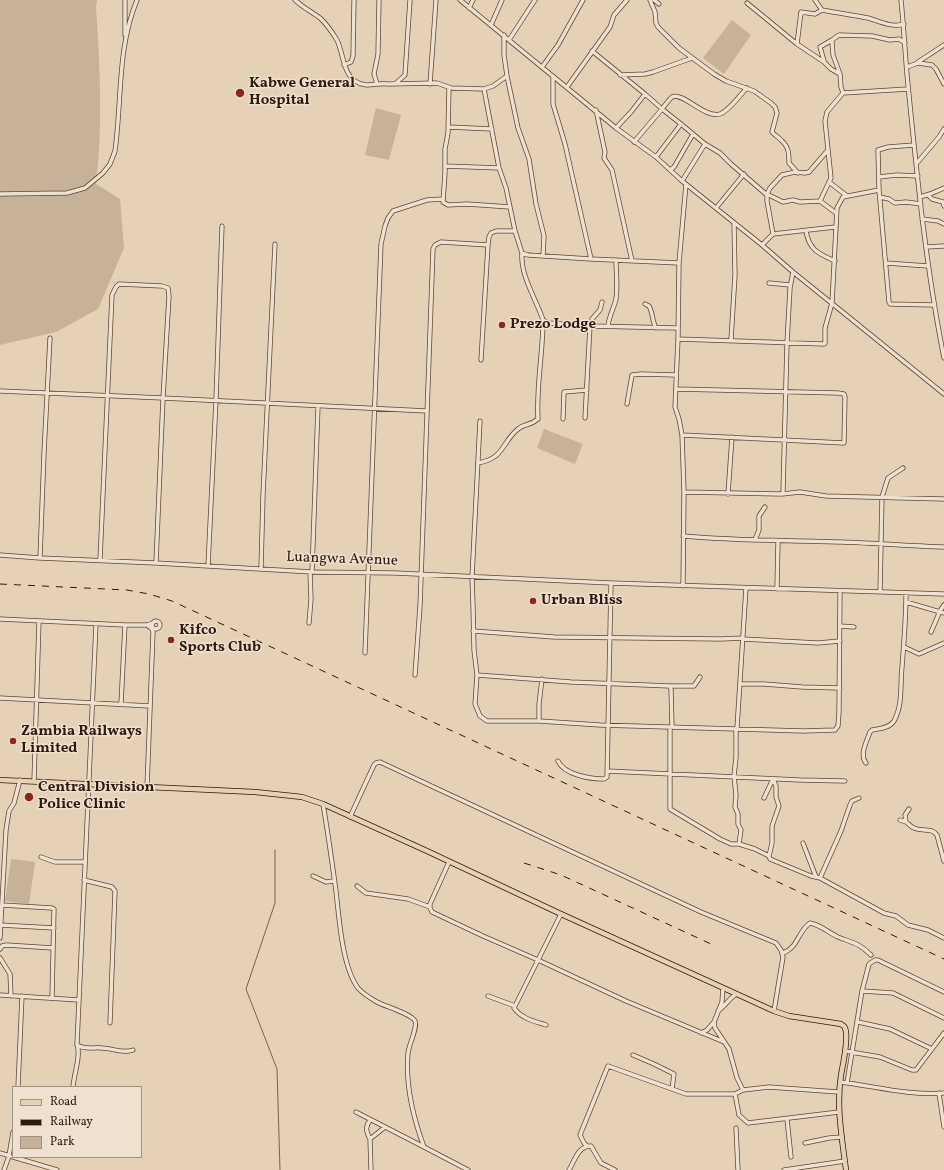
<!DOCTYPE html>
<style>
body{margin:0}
#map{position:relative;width:944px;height:1170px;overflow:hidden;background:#e5d1b5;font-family:Vollkorn,serif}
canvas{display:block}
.legend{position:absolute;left:12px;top:1086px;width:130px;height:72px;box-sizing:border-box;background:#eee1cf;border:1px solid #a19182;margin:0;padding:5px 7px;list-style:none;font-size:12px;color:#2e180f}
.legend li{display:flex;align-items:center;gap:8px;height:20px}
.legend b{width:20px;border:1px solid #a19182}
</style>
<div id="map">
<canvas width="944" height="1170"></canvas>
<ul class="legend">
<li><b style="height:5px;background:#e5d1b5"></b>Road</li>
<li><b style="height:5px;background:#2e180f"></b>Railway</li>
<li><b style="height:11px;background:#c6b299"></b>Park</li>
</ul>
</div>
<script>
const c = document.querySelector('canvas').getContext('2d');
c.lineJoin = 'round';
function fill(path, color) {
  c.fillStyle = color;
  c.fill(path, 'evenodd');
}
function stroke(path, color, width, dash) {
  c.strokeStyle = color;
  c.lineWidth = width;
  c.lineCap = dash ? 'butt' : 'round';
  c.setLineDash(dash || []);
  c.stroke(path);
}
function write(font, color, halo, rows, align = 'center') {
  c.font = font + ' Vollkorn,serif';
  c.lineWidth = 3;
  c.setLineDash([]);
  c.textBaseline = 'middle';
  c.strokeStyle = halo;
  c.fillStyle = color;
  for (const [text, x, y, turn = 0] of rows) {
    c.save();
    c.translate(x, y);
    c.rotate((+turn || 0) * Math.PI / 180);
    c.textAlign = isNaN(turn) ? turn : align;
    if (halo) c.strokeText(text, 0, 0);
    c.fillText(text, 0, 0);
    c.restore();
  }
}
fill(new Path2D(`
 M0,0h97l-1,7c4,59 7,118 0,177l24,15 4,49 -26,61 -42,23 -56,13z
 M732,20l19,15 -27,39 -21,-16z
 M376,108l25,7 -12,45 -24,-5z
 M544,429l39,15 -8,20 -38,-16z
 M11,859l24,3 -6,42 -24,-3z`), '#c6b299');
stroke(new Path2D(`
 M275,850v53l-29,86 31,80 3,101`), '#776151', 1);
const minor = new Path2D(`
 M295,0c7,7 17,12 25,18 7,6 12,14 17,22 6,12 6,33 18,41 12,8 20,1 33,3l49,-1 14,5 33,1 9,-3 14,-10
 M460,0l156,128 40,29 26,24 80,64 31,27 151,122
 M650,0l5,12 1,11 2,4 21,21 35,26 12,7 28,10 17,12 4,4 2,6 -5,19c3,4 7,5 10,9 7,6 7,14 7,22l9,10
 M654,0l5,4
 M815,0l7,10c15,3 31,5 46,8 11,3 24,10 36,6
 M901,0c3,28 4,56 7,85 9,91 18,183 36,273
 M747,3l50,41 27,18 7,7 9,5 1,13 2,6
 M469,8l4,-8
 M491,25l11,-25
 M125,35v-35
 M504,35v20l3,21 11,52 11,31 7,45 8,32 -1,20
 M509,40l26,-40
 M797,44l4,-32 14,2 7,-4
 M592,51l53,43
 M824,61l-4,-14 12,-7
 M918,62l26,-17
 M344,65l7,-3 2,-6 1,-56
 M542,67l16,-22 25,-45
 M907,67l11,-4 14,2 4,4 8,15
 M840,74l-7,-19 -1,-13v-2l7,-5 33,1 18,4 9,-1 6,4
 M620,75l25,-1 8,-2 39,-14
 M553,76v28l12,40 26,115 88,4
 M377,84l-3,-10 4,-20 1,-54
 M395,84l10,-9 5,-75
 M430,84l6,-84
 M449,87l-1,46 -3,16v24l-2,29 5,3 19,-1 43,3
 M567,87l43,-60 4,-12 13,-15
 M484,89l15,79 7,20 9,43 7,22 6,2 63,4
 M596,110l9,42 -1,6 8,12 20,91
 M448,127l44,2
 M616,128l15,-16 14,-18 17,15c3,-4 7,-9 10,-12 10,-6 33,22 48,17 9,-3 20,-19 27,-26
 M634,142l28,-33 19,15
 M914,145l-26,2 -10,3 1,40 10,112 1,2 44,1
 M656,157l25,-33 24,20 15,9 11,11 36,31
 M917,163l22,-26 5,-8
 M445,166l54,2
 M670,170l4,-3 19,-33
 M879,177l18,-2 21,1
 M682,181l23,-37
 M829,182l18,14
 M0,194l67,-1 18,-5 18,-15 7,-9 5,-13c7,-50 2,-103 22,-151
 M767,194l16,8 10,-2 7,2 20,-1
 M928,195l4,4 11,3 1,4
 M880,197l9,2 6,4 11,-1 15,2
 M920,197l10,-3 14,-6
 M716,208l28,-34
 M836,213l-16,-12 11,-23 -6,-57 2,-9 16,-19 65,-4
 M922,219l16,2 6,3
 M806,231c3,19 13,23 29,30
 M773,234l-6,-33v-7l3,-6 12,-13 13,-3 10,1 4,-1 19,-22
 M488,245l1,-8 2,-4 5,-2h19
 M762,245l11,-11 62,-7
 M926,247l18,-1
 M522,253c-2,22 14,46 21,67l5,3 42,3 87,2
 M886,263l42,3
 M769,283l21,2
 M645,304l4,2c4,7 3,15 7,22
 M592,326v-7l8,-9 2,-8
 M608,326c1,-10 6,-18 8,-27 2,-13 0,-26 0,-39
 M678,339l146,5 1,-1v-15l7,-25 5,-95 6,-11 36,-7
 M731,340l4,-65 -1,-52
 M676,389l162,4 6,1 1,3 -1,46 -162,-8
 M0,391l163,7 264,13
 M627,404l5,-29 9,-1 35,1
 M585,418l5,-92
 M563,419l1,-27 23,-2
 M480,421l-8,156 1,29 1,44 3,25 -2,29 5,12 7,5h52l61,4 204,6 31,-1 3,-4 1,-14 1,-121
 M478,463c27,-5 23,-20 40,-34 7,-6 12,-3 20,-10 -2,-33 5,-66 5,-99
 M684,492l96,2 3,-2 4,-149 3,-55 3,-16
 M728,494l4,-57
 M782,494l18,-2 26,4 118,3
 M683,536c53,5 105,4 158,6 34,1 69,4 103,5
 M755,540l4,-10v-14l6,-9
 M0,555l40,3 116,5 156,9 83,1 216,10 333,11
 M40,558l4,-105 6,-115
 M100,560l12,-265 4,-8 3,-3 43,2 6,2 1,8 -6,102 -7,165
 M208,566l8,-166 6,-174
 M261,569l2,-74 12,-251
 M312,572l6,-166
 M683,586l1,-94 -2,-57 -3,-16 -4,-12 3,-68 1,-76 7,-79
 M777,589l1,-48
 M880,592l2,-95 6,-19 15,-10
 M906,602l38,11
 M0,619l125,6h22l6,-2
 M152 625a4 4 0 1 1 8 0a4 4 0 1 1-8 0Z
 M309,623l2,-24 -1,-27
 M147,625l5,4 1,3 -6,155
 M840,626l14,1
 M473,631l81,6 167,2 22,-1
 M931,632l9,-21 4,-6
 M743,639l75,4 22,-2
 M904,647l15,7 25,-11
 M365,653l16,-409 4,-18 3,-8 5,-7 34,-11 15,-1
 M415,675l5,-69 13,-357 2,-4 6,-3 47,3 -7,115
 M477,675l94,7 99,4 1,3 1,38
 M740,684h24l38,3 38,1
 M670,686h24l6,-9
 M0,698l150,8
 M121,704l4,-79
 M539,721v-17l3,-25
 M670,727v82l50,30 11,5h8
 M736,728v29l-2,19 2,19 -1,12 3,7v10l3,6 -2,14 16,5 14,7
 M737,728l9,-140
 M558,761c6,14 33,18 46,18l3,-2 4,-194
 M866,763c-7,-8 1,-22 4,-31l2,-2c7,-1 18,-2 22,-9 9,-16 6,-36 8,-54 2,-25 4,-49 4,-74
 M607,771l193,9 45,1
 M34,781l5,-160
 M764,798l9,-19 3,7v11l3,9 -7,20v17l-3,13 1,3 41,17 9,2 64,35 12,3 12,9 20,5 16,8
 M323,804c5,29 9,58 13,87 3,26 6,76 22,97 5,6 12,10 19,14 7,4 35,12 38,19 3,6 -6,23 -7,32 -3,32 5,64 16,94l44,23
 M909,809l-4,6 1,7c3,2 5,5 8,6 9,4 17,-1 23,7l7,26
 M350,817l24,-52 2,-2 4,-1 321,150 75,31 5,7 2,7 -9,54
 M900,820l6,2
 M803,843l13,34
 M41,857l14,5h30
 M449,862l-19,42v4l2,4 51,24 55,24 23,-46
 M313,876l13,6 8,-1
 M820,878l21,-47 9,-26 2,-4 7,-3
 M84,880l28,7 3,4 -5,132
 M357,886l9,7 42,6 22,8
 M2,905l50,3 2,1 -2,89
 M0,925l54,3
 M0,938l6,-108 3,-19 5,-8 6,-23
 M0,949l2,-3 4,-1 47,3
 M783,953c15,-5 15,-22 27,-30 11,2 19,10 28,14 15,6 21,6 33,18
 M0,958l10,16 1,22
 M723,988l-1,14 -8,20 1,6 14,21 8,29 6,12 26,-3 69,5
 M862,991l31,2 51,25
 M0,995l79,5
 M488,996l27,10
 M718,1011c7,-5 11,-12 18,-17
 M858,1022l32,7 42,20
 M546,1025c-12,-4 -24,-6 -32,-17l24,-48 88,41 98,41
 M701,1033l6,-3 7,-8
 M77,1045c7,5 17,2 25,3 9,0 22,6 31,2
 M845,1051l35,6 32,13h4l28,-37
 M633,1055l21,9 20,10 -2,15
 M840,1082c34,4 70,14 104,11
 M847,1083l15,-92 7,-27 6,-4h3l66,32
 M18,1087l4,-91
 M73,1087c1,-14 8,-30 4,-43l19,-420
 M939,1093l5,34
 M735,1094l4,21 9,8 91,-11
 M356,1112l68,35
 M787,1119l4,38
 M736,1128l2,42
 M370,1139c-4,-8 -5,-12 0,-19
 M805,1143l24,-5 13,-1
 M587,1146l-3,-3 -4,-8 28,-69 78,28h49l8,-4
 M0,1153l10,3
 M13,1157l44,13
 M4,1170l5,-14 4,-24
 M371,1170l-1,-31 15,-12
 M569,1170c6,-10 9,-24 22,-24l10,17 14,7
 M784,1170l61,-9`);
const major = new Path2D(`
 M0,780l255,12 47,5 21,7 104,47 134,63 213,97 15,5 52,8c2,2 4,2 4,4 4,9 -2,37 -4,47 -5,32 1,63 5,95`);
stroke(minor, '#5c4638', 5);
stroke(major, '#2e180f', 6);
stroke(minor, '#eee1cf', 3.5);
stroke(major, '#e5d1b5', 4.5);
stroke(new Path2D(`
 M0,584l127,6 22,4 23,7 772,358
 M524,863l37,12 150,69`), '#2e180f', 1, [7, 7]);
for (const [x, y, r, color] of [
 [240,93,5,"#8f2418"],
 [502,325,4,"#8f2418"],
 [533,601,4,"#8f2418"],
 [171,640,4,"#8f2418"],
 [13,741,4,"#8f2418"],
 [29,797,5,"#8f2418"]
]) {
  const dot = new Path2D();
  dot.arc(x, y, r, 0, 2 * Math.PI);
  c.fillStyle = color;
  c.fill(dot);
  stroke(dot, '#eee1cf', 1.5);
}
write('bold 15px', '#2e180f', '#eee1cf', [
 ["Kabwe General",249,84],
 ["Hospital",249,101],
 ["Prezo Lodge",510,325],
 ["Urban Bliss",541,601],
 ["Kifco",179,631],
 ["Sports Club",179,648],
 ["Zambia Railways",21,732],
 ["Limited",21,749],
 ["Central Division",38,788],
 ["Police Clinic",38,805]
], 'left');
write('15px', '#2e180f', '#eee1cf', [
 ["Luangwa Avenue",342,560,2]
]);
</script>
